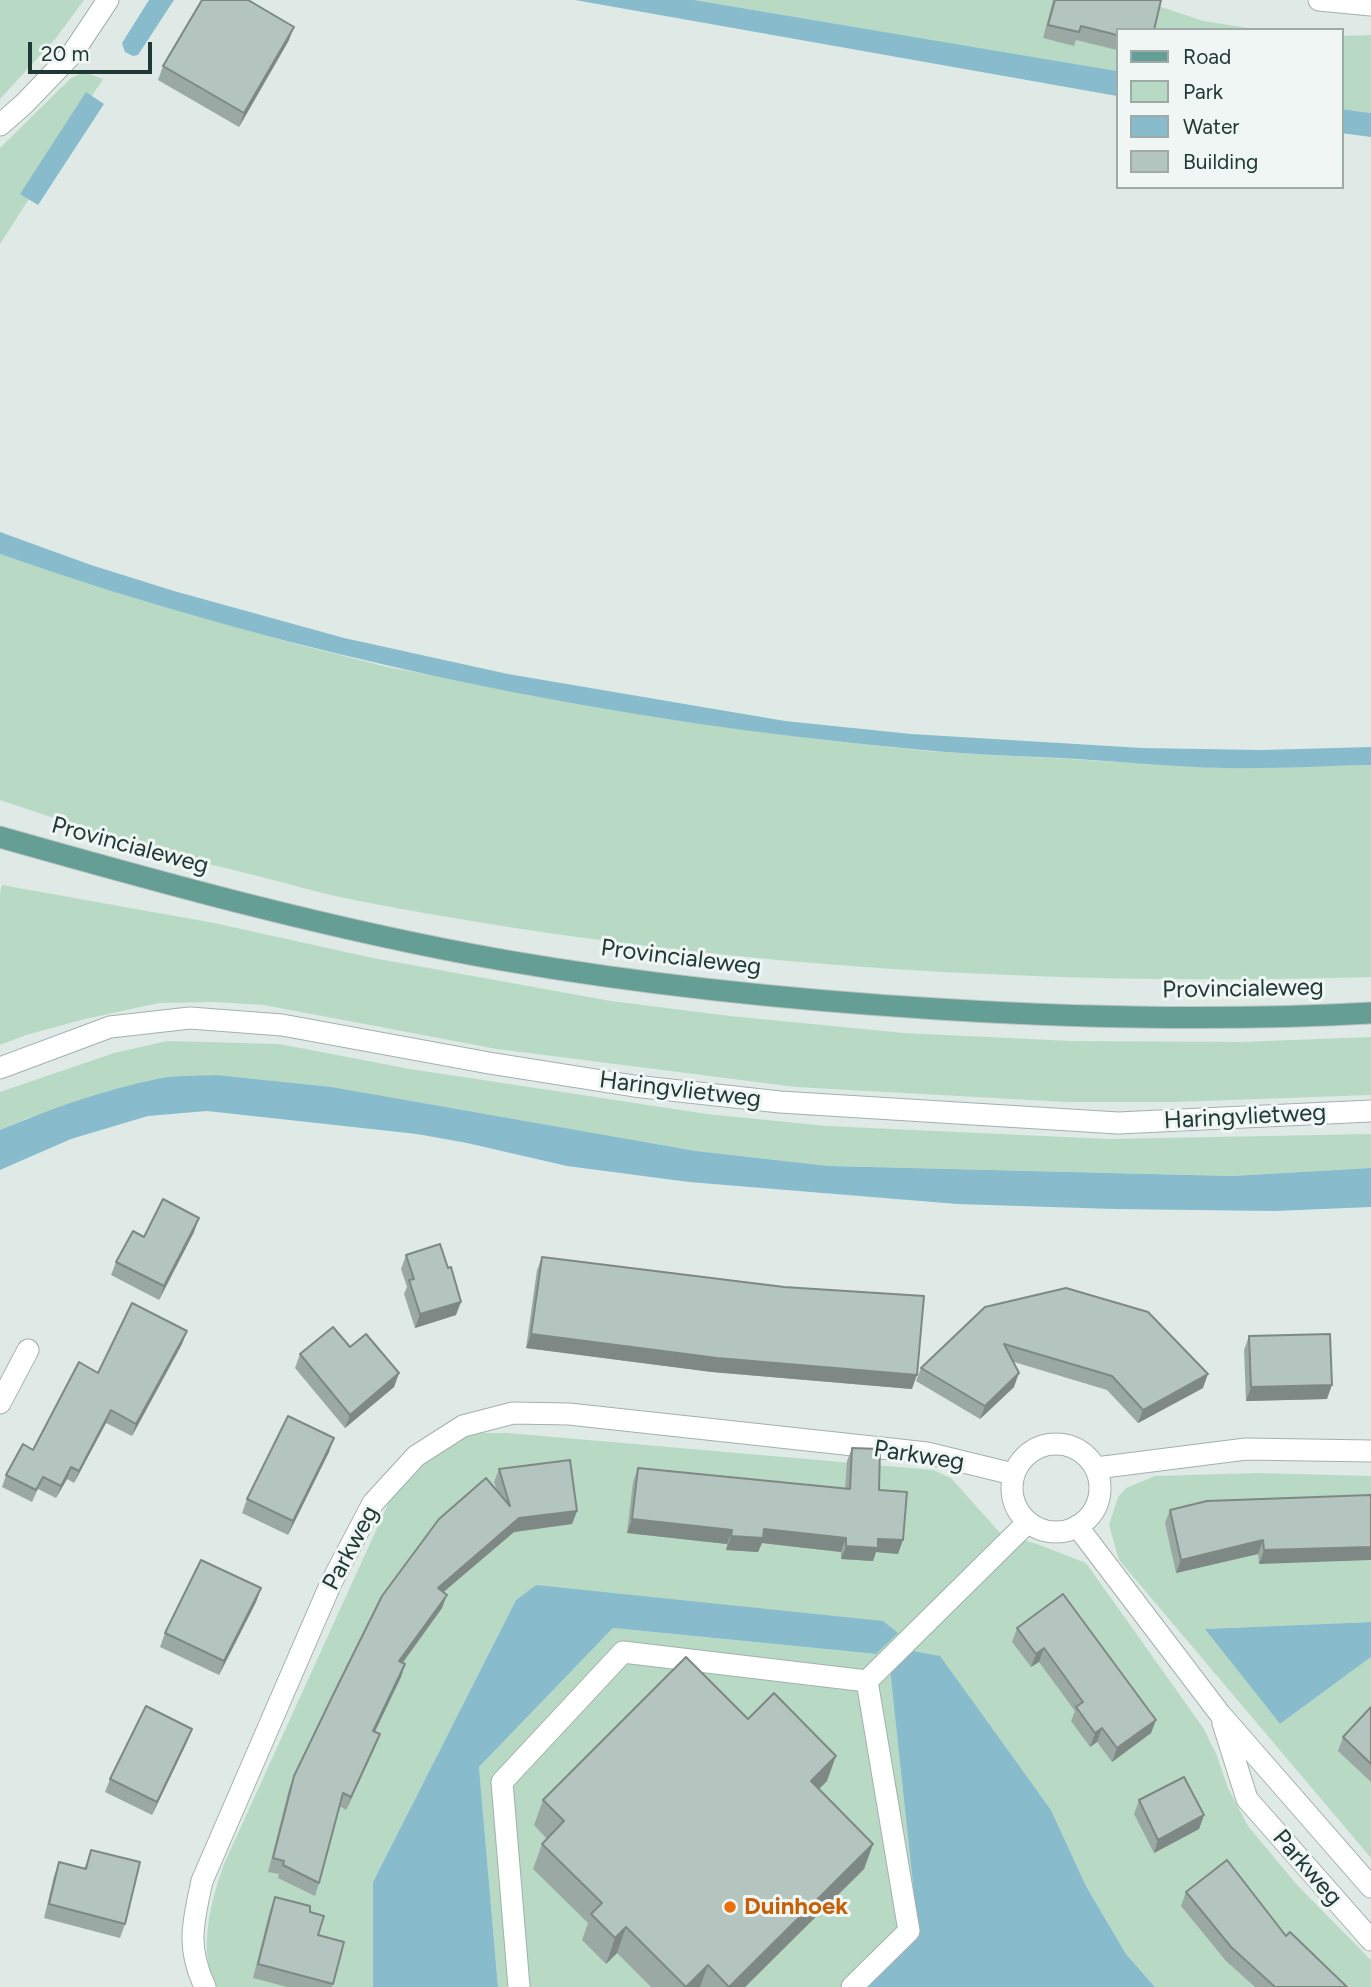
<!DOCTYPE html>
<style>
body{margin:0}
#map{position:relative;width:1371px;height:1987px;overflow:hidden;background:#dfeae6;font-family:Figtree,sans-serif}
canvas{display:block}
.legend{position:absolute;left:1116px;top:28px;width:228px;height:161px;box-sizing:border-box;background:#eff6f3;border:2px solid #9daaa7;margin:0;padding:9px 12px;list-style:none;font-size:21px;color:#213934}
.legend li{display:flex;align-items:center;gap:14px;height:35px}
.legend b{width:35px;border:2px solid #9daaa7}
.scale{position:absolute;left:28px;top:42px;width:124px;height:32px;box-sizing:border-box;border:4px solid #213934;border-top:0;padding-left:9px;font-size:21px;line-height:24px;white-space:nowrap;color:#213934;-webkit-text-stroke:5px #eff6f3;paint-order:stroke}
</style>
<div id="map">
<canvas width="1371" height="1987"></canvas>
<ul class="legend">
<li><b style="height:9px;background:#659e94"></b>Road</li>
<li><b style="height:19px;background:#b8dac4"></b>Park</li>
<li><b style="height:19px;background:#88bccd"></b>Water</li>
<li><b style="height:19px;background:#b4c4bf"></b>Building</li>
</ul>
<div class="scale">20 m</div>
</div>
<script>
const c = document.querySelector('canvas').getContext('2d');
c.lineJoin = 'round';
function fill(path, color) {
  c.fillStyle = color;
  c.fill(path, 'evenodd');
}
function stroke(path, color, width, dash) {
  c.strokeStyle = color;
  c.lineWidth = width;
  c.lineCap = dash ? 'butt' : 'round';
  c.setLineDash(dash || []);
  c.stroke(path);
}
function write(font, color, halo, rows, align = 'center') {
  c.font = font + ' Figtree,sans-serif';
  c.lineWidth = 6;
  c.setLineDash([]);
  c.textBaseline = 'middle';
  c.strokeStyle = halo;
  c.fillStyle = color;
  for (const [text, x, y, turn = 0] of rows) {
    c.save();
    c.translate(x, y);
    c.rotate((+turn || 0) * Math.PI / 180);
    c.textAlign = isNaN(turn) ? turn : align;
    if (halo) c.strokeText(text, 0, 0);
    c.fillText(text, 0, 0);
    c.restore();
  }
}
fill(new Path2D(`
 M0,0h84l-28,38 -56,61z
 M694,0h447l62,21 58,9h-144v41z
 M1371,35v78l-30,-4v-73z
 M84,72l19,7 -11,17 -6,-3 -65,100 8,6 -29,45v-96l71,-70z
 M0,554l78,25 203,61 106,27 302,54 126,18 111,12 299,17 146,-3v212c-342,10 -685,-12 -1022,-78 -29,-6 -59,-15 -88,-22 -38,-10 -77,-18 -115,-29 -49,-15 -97,-32 -146,-48z
 M2,885l212,38 159,35 238,43 119,15 174,17 168,8 168,1 131,-5v58l-197,7h-108l-270,-15 -299,-38 -233,-44 -50,-3 -55,1 -74,16 -59,16 -26,10v-152z
 M167,1041l112,3 131,25 297,45 120,12 282,13 262,-5v34l-140,8 -402,-10 -133,-15 -364,-64 -115,-12 -58,4 -53,13 -78,26 -28,12v-38l114,-39z
 M474,1433h34l425,37 18,8 50,56 36,10 49,19 118,166 13,27 11,32 20,38 50,60 73,74v27h-216l-29,-33 -40,-68 -35,-76 -38,-52 -123,-88 28,261 -55,56h-365l-19,-220 134,-139 262,26 -339,-69 -20,15 -143,282v105h-159c-15,-41 -4,-83 10,-123l164,-360c29,-40 39,-51 86,-71z
 M1259,1473l112,3v146l-165,7 74,95 91,-67v201l-252,-298 -10,-35 9,-28 8,-9 29,-12z`), '#b8dac4');
fill(new Path2D(`
 M149,0h25l-36,55 -5,1 -8,-4 -3,-9z
 M575,0h119l423,71v25z
 M86,92l18,12 -66,101 -18,-11z
 M1341,109l30,4v24l-30,-4z
 M0,532l91,33 83,26 170,47 164,36 277,47 126,13 231,14 120,2 109,-3v18c-49,1 -98,4 -147,3 -49,-1 -98,-6 -147,-9 -51,-3 -103,-4 -154,-9 -313,-28 -626,-92 -923,-196z
 M217,1075l115,12 364,64 133,15 402,10 140,-8v39l-96,4 -161,-2 -157,-5 -268,-22 -122,-16 -100,-23 -50,-9 -210,-23 -59,5 -77,23 -71,31v-40c50,-21 103,-40 157,-51 19,-4 40,-3 60,-4z
 M536,1585l347,36 15,12 -22,21 -263,-26 -134,139 19,220h-125v-105l143,-282z
 M1371,1622v35l-91,67 -75,-95z
 M913,1651l27,5 111,154 35,76 40,68 29,33h-292l55,-56 -28,-261z`), '#88bccd');
const minor = new Path2D(`
 M1319,0l52,5
 M0,125l24,-21 48,-50 36,-54
 M0,1068l110,-41 80,-9 92,7 207,38 145,23 146,16 338,21 253,-12
 M0,1403l28,-53
 M1012 1488a44 44 0 1 1 88 0a44 44 0 1 1-88 0Z
 M1096,1468l150,-19 125,2
 M1077,1526l143,188 151,173
 M867,1681l161,-159
 M1223,1723l24,76 124,141
 M205,1987c-19,-41 -12,-64 -3,-106l129,-298 42,-80 43,-47 47,-30 50,-13 56,1 358,39 86,21
 M519,1987l-17,-205 121,-130 244,29 42,250 -57,56`);
const major = new Path2D(`
 M0,837c166,47 332,93 502,123 144,25 290,40 436,49 144,9 289,12 433,4`);
stroke(minor, '#a2b1ad', 23);
stroke(major, '#bcc4c2', 23);
stroke(minor, '#fff', 21);
stroke(major, '#659e94', 21);
fill(new Path2D(`
 M1053,0h108l-44,30v20l-41,-10 -2,6 -31,-8z
 M289,40l-50,87 -81,-47 5,-14z
 M194,1232l-35,68 -48,-25 5,-13 28,-25z
 M406,1255l42,13 8,47 -41,13 -11,-34 3,-7 -6,-18z
 M542,1257l370,132 -200,-17 -186,-24 11,-78z
 M985,1307l218,81 -65,35 -31,-33 -93,-28v25l-34,32 -64,-38 5,-13z
 M187,1331l-5,13 -50,92 -26,-13 -32,60 -7,-4 -11,19 -18,-9 -6,13 -30,-15 4,-12 27,-25 65,-77z
 M1249,1336l78,63 -81,2 -2,-51z
 M350,1347l49,26 -5,14 -49,41 -50,-60 5,-14z
 M334,1438l-5,14 -41,83 -46,-22 5,-14z
 M852,1448l27,42 19,64 -22,-2 -3,9 -32,-2v-7l-79,-9 -4,9 -32,-2 1,-6 -100,-11 6,-51 5,-14 207,21 2,-28z
 M499,1469l78,42 -5,13 -58,8 -71,60 -1,16 -39,55 2,1 -4,13 -26,54v16l-29,63 -7,-4 -20,77 -4,13 -37,-18 1,-4 -11,-2 21,-83 5,-13 203,-286 -3,-8z
 M1371,1495l-112,69 -1,-10 -82,19 -11,-50 5,-13z
 M261,1588l-5,14 -37,73 -59,-28 5,-14z
 M1017,1628l139,92 -5,13 -39,29 -15,-20 -7,5 -19,-26 4,-10 -36,-49 -8,5 -19,-25z
 M1371,1707v75l-33,-31 5,-14z
 M748,1719l79,62 -8,8 54,55 -9,25 -119,118h-94l-34,-34 -11,11 -24,-24 6,-17 -55,-54 9,-25 5,-5 -13,-14 9,-25z
 M187,1742l-35,73 -47,-23 5,-13z
 M1139,1800l65,15 -5,14 -45,24 -20,-39z
 M91,1850l34,74 -5,14 -76,-20 10,-42 5,-14 25,7z
 M1186,1892l100,44 61,51h-92l-29,-26 -45,-55z
 M275,1897l35,15 8,23 26,7 -12,45h-45l-34,-9 17,-68z`), '#9ba9a4');
fill(new Path2D(`
 M294,27l-5,13 -50,87 5,-14z
 M199,1218l-5,14 -35,68 5,-14z
 M461,1302l-5,13 -41,13 5,-14z
 M187,1331l-5,13 -50,92 4,-12z
 M531,1334l386,41 -5,14 -200,-17 -186,-24z
 M399,1373l-5,14 -49,41 5,-13z
 M1019,1373l-5,14 -34,32 5,-13z
 M1208,1374l-5,14 -65,35 5,-13z
 M1332,1385l-5,14 -81,2 5,-14z
 M111,1410l-5,13 -32,60 5,-12z
 M334,1438l-5,14 -41,83 5,-14z
 M71,1467l-4,12 -11,19 5,-12z
 M577,1511l-5,13 -58,8 -81,69 5,-13 81,-70z
 M632,1519l100,11 -5,14 -100,-11z
 M764,1529l82,9 -5,14 -79,-9 -4,9 -32,-2 5,-14z
 M878,1539l25,1 -5,14 -22,-2 -3,9 -32,-2 5,-13z
 M1263,1540l-5,14 -82,19 5,-13z
 M1371,1547v13l-112,4 5,-14z
 M261,1588l-5,14 -37,73 5,-14z
 M447,1595l-5,13 -48,66 5,-13z
 M1044,1648l-5,14 -8,5 5,-13z
 M405,1664l-4,13 -32,67 4,-13z
 M1156,1720l-5,13 -39,29 5,-14z
 M1102,1728l-5,14 -7,5 5,-14z
 M192,1729l-5,13 -35,73 5,-13z
 M380,1734l-5,13 -29,63 5,-13z
 M836,1756l-9,25 -26,26 10,-26z
 M1204,1815l-5,14 -45,24 4,-13z
 M873,1844l-9,25 -119,118h-16z
 M626,1927l-9,26 -11,11 9,-26z
 M708,1965l-8,22h-14z`), '#7e8986');
const building = new Path2D(`
 M202,0h46l46,27 -50,86 -81,-47z
 M1055,0h106l-7,30h-37v5l-36,-9 -2,6 -31,-7z
 M163,1199l36,19 -35,68 -48,-24 17,-31 11,6z
 M440,1244l8,24 3,-1 10,35 -41,12 -11,-34 5,-1 -8,-24z
 M542,1257l242,30 140,9 -7,79 -200,-17 -186,-24z
 M1066,1288l82,24 60,62 -65,36 -31,-34 -108,-32 15,29 -34,33 -64,-38 64,-61z
 M132,1303l55,28 -51,93 -25,-14 -32,61 -8,-4 -10,19 -18,-9 -7,13 -30,-15 17,-31 10,6 46,-88 19,11z
 M333,1327l17,20 16,-13 33,39 -49,42 -50,-61z
 M1330,1334l2,51 -81,2 -2,-51z
 M288,1416l46,22 -41,83 -46,-22z
 M852,1448l28,1 -1,41 28,2 -4,48 -25,-1v9l-32,-2v-8l-82,-9 -1,9 -32,-2 1,-6 -100,-11 6,-51 212,21z
 M570,1460l7,51 -58,7 -81,70 9,7 -48,66 6,3 -32,67 7,3 -29,63 -8,-4 -24,90 -36,-18 1,-4 -11,-3 21,-82 40,-83 48,-97 57,-77 47,-41 24,28 -11,-37z
 M1371,1495v52l-107,3 -1,-10 -82,20 -11,-50 37,-9z
 M201,1560l60,28 -37,73 -59,-28z
 M1063,1594l93,126 -39,28 -15,-20 -7,5 -19,-26 7,-5 -39,-54 -8,6 -19,-26z
 M686,1657l62,62 26,-26 62,63 -25,25 62,63 -144,143 -21,-22 -22,22 -60,-60 -11,11 -24,-24 11,-11 -60,-59 22,-23 -21,-21z
 M146,1706l46,23 -35,73 -47,-23z
 M1371,1707v57l-28,-27z
 M1184,1777l20,38 -46,25 -19,-40z
 M91,1850l49,12 -15,62 -76,-20 10,-42 27,7z
 M1227,1860l59,76 4,-4 57,55h-72l-44,-40 -45,-55z
 M275,1897l35,9v6l14,4 -6,19 26,7 -11,42 -75,-20z`);
fill(building, '#b4c4bf');
stroke(building, '#7e8986', 2);
for (const [x, y, r, color] of [
 [730,1907,7,"#e8710a"]
]) {
  const dot = new Path2D();
  dot.arc(x, y, r, 0, 2 * Math.PI);
  c.fillStyle = color;
  c.fill(dot);
  stroke(dot, '#eff6f3', 2.5);
}
write('24px', '#213934', '#eff6f3', [
 ["Provincialeweg",130,846,15],
 ["Provincialeweg",681,958,7],
 ["Provincialeweg",1243,989,-1],
 ["Haringvlietweg",680,1090,7],
 ["Haringvlietweg",1245,1117,-3],
 ["Parkweg",919,1456,9],
 ["Parkweg",351,1548,-62],
 ["Parkweg",1307,1868,49]
]);
write('bold 24px', '#c56008', '#eff6f3', [
 ["Duinhoek",744,1907]
], 'left');
</script>
